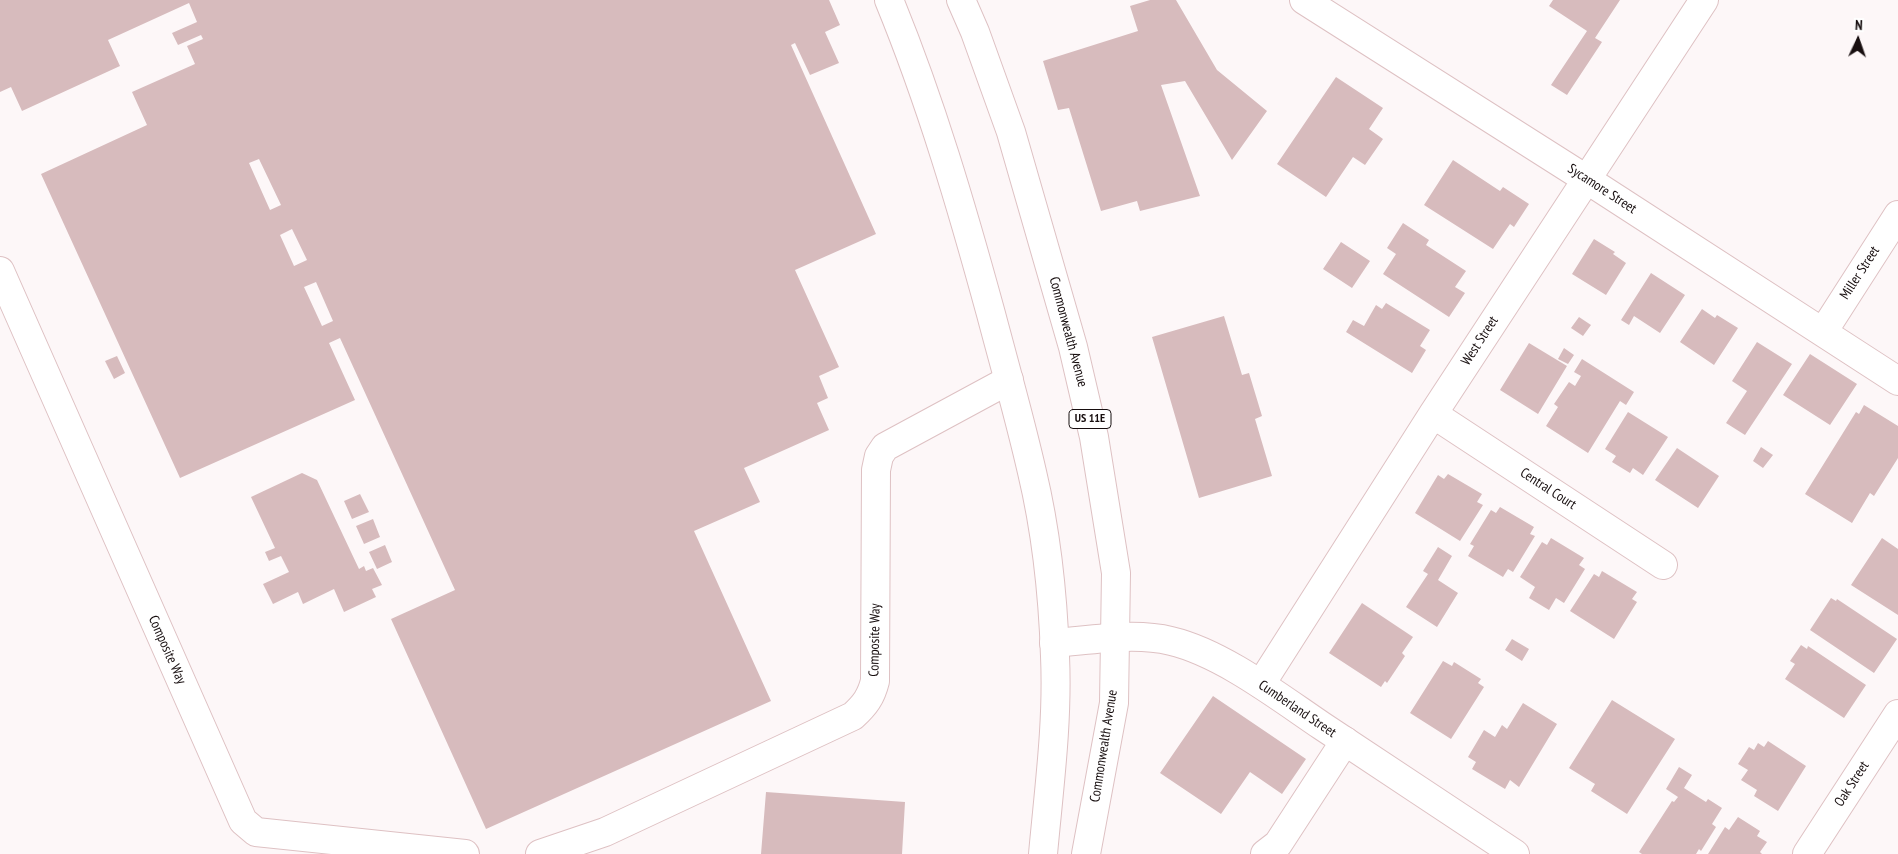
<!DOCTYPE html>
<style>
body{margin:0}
#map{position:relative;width:1898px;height:854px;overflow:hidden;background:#fdf7f8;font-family:"PT Sans Narrow",sans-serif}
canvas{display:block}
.north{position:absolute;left:1833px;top:15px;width:50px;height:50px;-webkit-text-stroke:4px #fff;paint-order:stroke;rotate:3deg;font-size:14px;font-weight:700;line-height:20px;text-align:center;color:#170e0f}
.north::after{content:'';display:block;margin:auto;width:18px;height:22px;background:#170e0f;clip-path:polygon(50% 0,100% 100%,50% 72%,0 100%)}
</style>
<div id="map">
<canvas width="1898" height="854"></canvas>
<div class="north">N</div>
</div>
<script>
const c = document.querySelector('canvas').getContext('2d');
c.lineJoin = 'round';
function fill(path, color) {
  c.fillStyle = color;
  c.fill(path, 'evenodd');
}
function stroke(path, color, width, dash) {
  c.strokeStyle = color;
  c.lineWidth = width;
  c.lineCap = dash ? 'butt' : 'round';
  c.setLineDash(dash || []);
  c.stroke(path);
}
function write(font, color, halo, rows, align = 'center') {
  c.font = font + ' "PT Sans Narrow",sans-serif';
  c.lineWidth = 4;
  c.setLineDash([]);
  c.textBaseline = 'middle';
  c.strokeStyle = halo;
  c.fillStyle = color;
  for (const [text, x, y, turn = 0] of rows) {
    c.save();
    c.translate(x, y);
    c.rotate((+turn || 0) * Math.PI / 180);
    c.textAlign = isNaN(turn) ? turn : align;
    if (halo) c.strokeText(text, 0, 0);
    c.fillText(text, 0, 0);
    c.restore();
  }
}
fill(new Path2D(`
 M0,0h829l11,25 -15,7 14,31 -29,12 -15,-32 -4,2 85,189 -81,36 44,97 -20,9 9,22 -11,5 12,27 -85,38 16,34 -66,29 77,170 -285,128 -95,-210 64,-29 -115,-252 -11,5 26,57 -175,78 -139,-304 106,-49 -15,-33 63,-28 -8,-18 16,-7 -2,-4 -23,10 -6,-12 25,-11 -8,-19 -81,37 12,26 -98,45 -11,-24 -11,5zM259,159l22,46 -11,5 -21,-47zM292,229l15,31 -13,6 -14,-31zM316,282l17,39 -11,5 -18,-39z
 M1150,0h26l41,70 50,41 -35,49 -47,-79 -24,4 39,111 -60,15 -3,-10 -36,10 -32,-103 -11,2 -15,-49 95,-30 -8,-25z
 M1553,0h67l-25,38 7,4 -35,53 -16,-10 36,-54 -38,-25z
 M1336,77l47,31 -14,21 14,10 -18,26 -12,-8 -27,40 -49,-33z
 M1453,160l47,31 3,-4 26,17 -15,23 -4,-3 -17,25 -69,-44z
 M1403,223l26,17 -3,5 40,26 -11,16 10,6 -16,24 -66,-43 13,-20 -9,-6z
 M1594,239l21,13 -2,2 13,9 -20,32 -34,-21z
 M1341,242l29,19 -18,27 -29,-19z
 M1651,273l34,22 -25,38 -26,-17 -5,9 -8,-5z
 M1386,303l44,27 -10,16 6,4 -14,23 -66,-41 7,-12 11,6 12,-21 6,4z
 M1702,309l13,9 2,-3 21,13 -24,37 -34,-23z
 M1224,316l18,59 7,-2 13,43 -7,3 17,57 -73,22 -47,-161z
 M1579,317l12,8 -8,11 -12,-8z
 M1757,342l35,22 -47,71 -19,-12 21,-32 -15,-10z
 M1529,343l38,23 -29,48 -38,-24z
 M1564,348l10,7 -6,9 -10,-5z
 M1810,354l47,30 -27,41 -47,-30z
 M117,356l8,17 -11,6 -9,-18z
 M1582,359l52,33 -8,13 -6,-4 -32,52 -42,-27 12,-19 -4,-3 15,-22 6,4 6,-10 -7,-4z
 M1864,405l34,21v32l-24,38 -4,-3 -18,30 -47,-29 51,-82 3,2z
 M1628,412l40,25 -25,38 -10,-7 -3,5 -18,-11 4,-6 -11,-7z
 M1761,447l12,8 -10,13 -10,-7z
 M1677,448l42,28 -21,32 -43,-28z
 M302,473l15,7 42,89 5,-3 2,5 7,-3 9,17 -10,4 4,8 -32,15 -10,-23 -31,15 -5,-12 -25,12 -10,-20 26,-12 -8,-16 -12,5 -4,-9 10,-4 -24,-51z
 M1448,474l34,20 -5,8 6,3 -23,36 -45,-28 23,-38 6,4z
 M360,494l9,18 -17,7 -8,-18z
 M1500,507l34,20 -4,7 5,2 -22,36 -5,-3 -5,8 -35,-21 6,-10 -4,-2 21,-34 5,3z
 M373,519l7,18 -16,7 -8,-18z
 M1551,538l33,20 -5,7 6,4 -21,34 -8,-5 -7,12 -20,-12 6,-11 -15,-10 22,-35 5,3z
 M1882,538l16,11v66l-47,-30z
 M385,545l7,17 -15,7 -8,-17z
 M1438,547l14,9 -14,24 20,13 -21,34 -31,-20 22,-33 -5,-3z
 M1602,571l35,21 -5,7 5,3 -23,37 -44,-28 24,-37 5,3z
 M1831,598l5,3 1,-2 60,40 -23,34 -64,-43z
 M1362,603l51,34 -11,16 3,3 -18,27 -2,-2 -4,6 -52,-34z
 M1512,639l17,10 -7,12 -17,-11z
 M1801,645l6,4 1,-3 58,39 -22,33 -59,-39 10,-15 -5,-3z
 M1443,661l9,5 2,-4 27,17 -3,4 6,4 -33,52 -41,-26z
 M1213,696l93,63 -24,35 -32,-22 -29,42 -61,-41z
 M1612,700l63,39 -48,75 -36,-23 4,-7 -26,-16z
 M1523,703l34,21 -38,63 -9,-7 -5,9 -33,-20 4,-7 -8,-5 16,-27 11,7 7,-12 5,4z
 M1768,741l38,25 -28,45 -24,-15 3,-6 -16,-10 7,-10 -10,-6 11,-17 5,3 4,-7 6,4z
 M1679,767l13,8 -8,13 22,14 2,-3 14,9 -10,16 4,3 -15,24 -2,-2 -3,5h-54l-3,-2 33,-51 2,1 4,-5 -12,-8z
 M766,792l139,10 -3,52h-141z
 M1738,817l22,14 -3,5 10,6 -7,10 2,2h-54l17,-27 4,3z`), '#d7bbbd');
const minor = new Path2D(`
 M1304,0l282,179 312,202
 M0,271l243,550 13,11 209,22
 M1823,332l75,-117
 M1433,414l230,151
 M1261,684l172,-270 271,-414
 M540,854l65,-22 248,-116c12,-11 18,-19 22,-35l1,-211 3,-14 6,-9 124,-67
 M1265,854l13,-10 67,-103
 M1807,854l91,-140`);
const major = new Path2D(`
 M1054,643c38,-3 80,-11 117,-2 51,12 108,56 151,85 64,43 129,85 193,128`);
const highway = new Path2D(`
 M889,0c42,102 73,208 102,314 14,53 29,105 41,158 14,59 21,124 23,184 3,66 -6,132 -12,198
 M961,0l14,32 36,100 62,215 21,90 22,136 -2,130 -28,151`);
stroke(minor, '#dec1c3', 30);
stroke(major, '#dec1c3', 30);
stroke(highway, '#dec1c3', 30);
stroke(minor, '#fff', 28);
stroke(major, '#fff', 28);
stroke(highway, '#fff', 28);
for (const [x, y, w] of [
 [1090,419,42]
]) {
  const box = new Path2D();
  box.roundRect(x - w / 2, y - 9.5, w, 19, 4);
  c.fillStyle = '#fff';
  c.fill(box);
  stroke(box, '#170e0f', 1);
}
write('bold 12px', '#170e0f', null, [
 ["US 11E",1090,419]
]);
write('14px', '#170e0f', '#fff', [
 ["Sycamore Street",1602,189,33],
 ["Miller Street",1860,273,-57],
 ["Commonwealth Avenue",1068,332,75],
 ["West Street",1480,341,-57],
 ["Central Court",1548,489,33],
 ["Composite Way",875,640,-89],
 ["Composite Way",167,650,66],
 ["Cumberland Street",1297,709,34],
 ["Commonwealth Avenue",1104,746,-81],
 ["Oak Street",1852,784,-57]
]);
</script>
